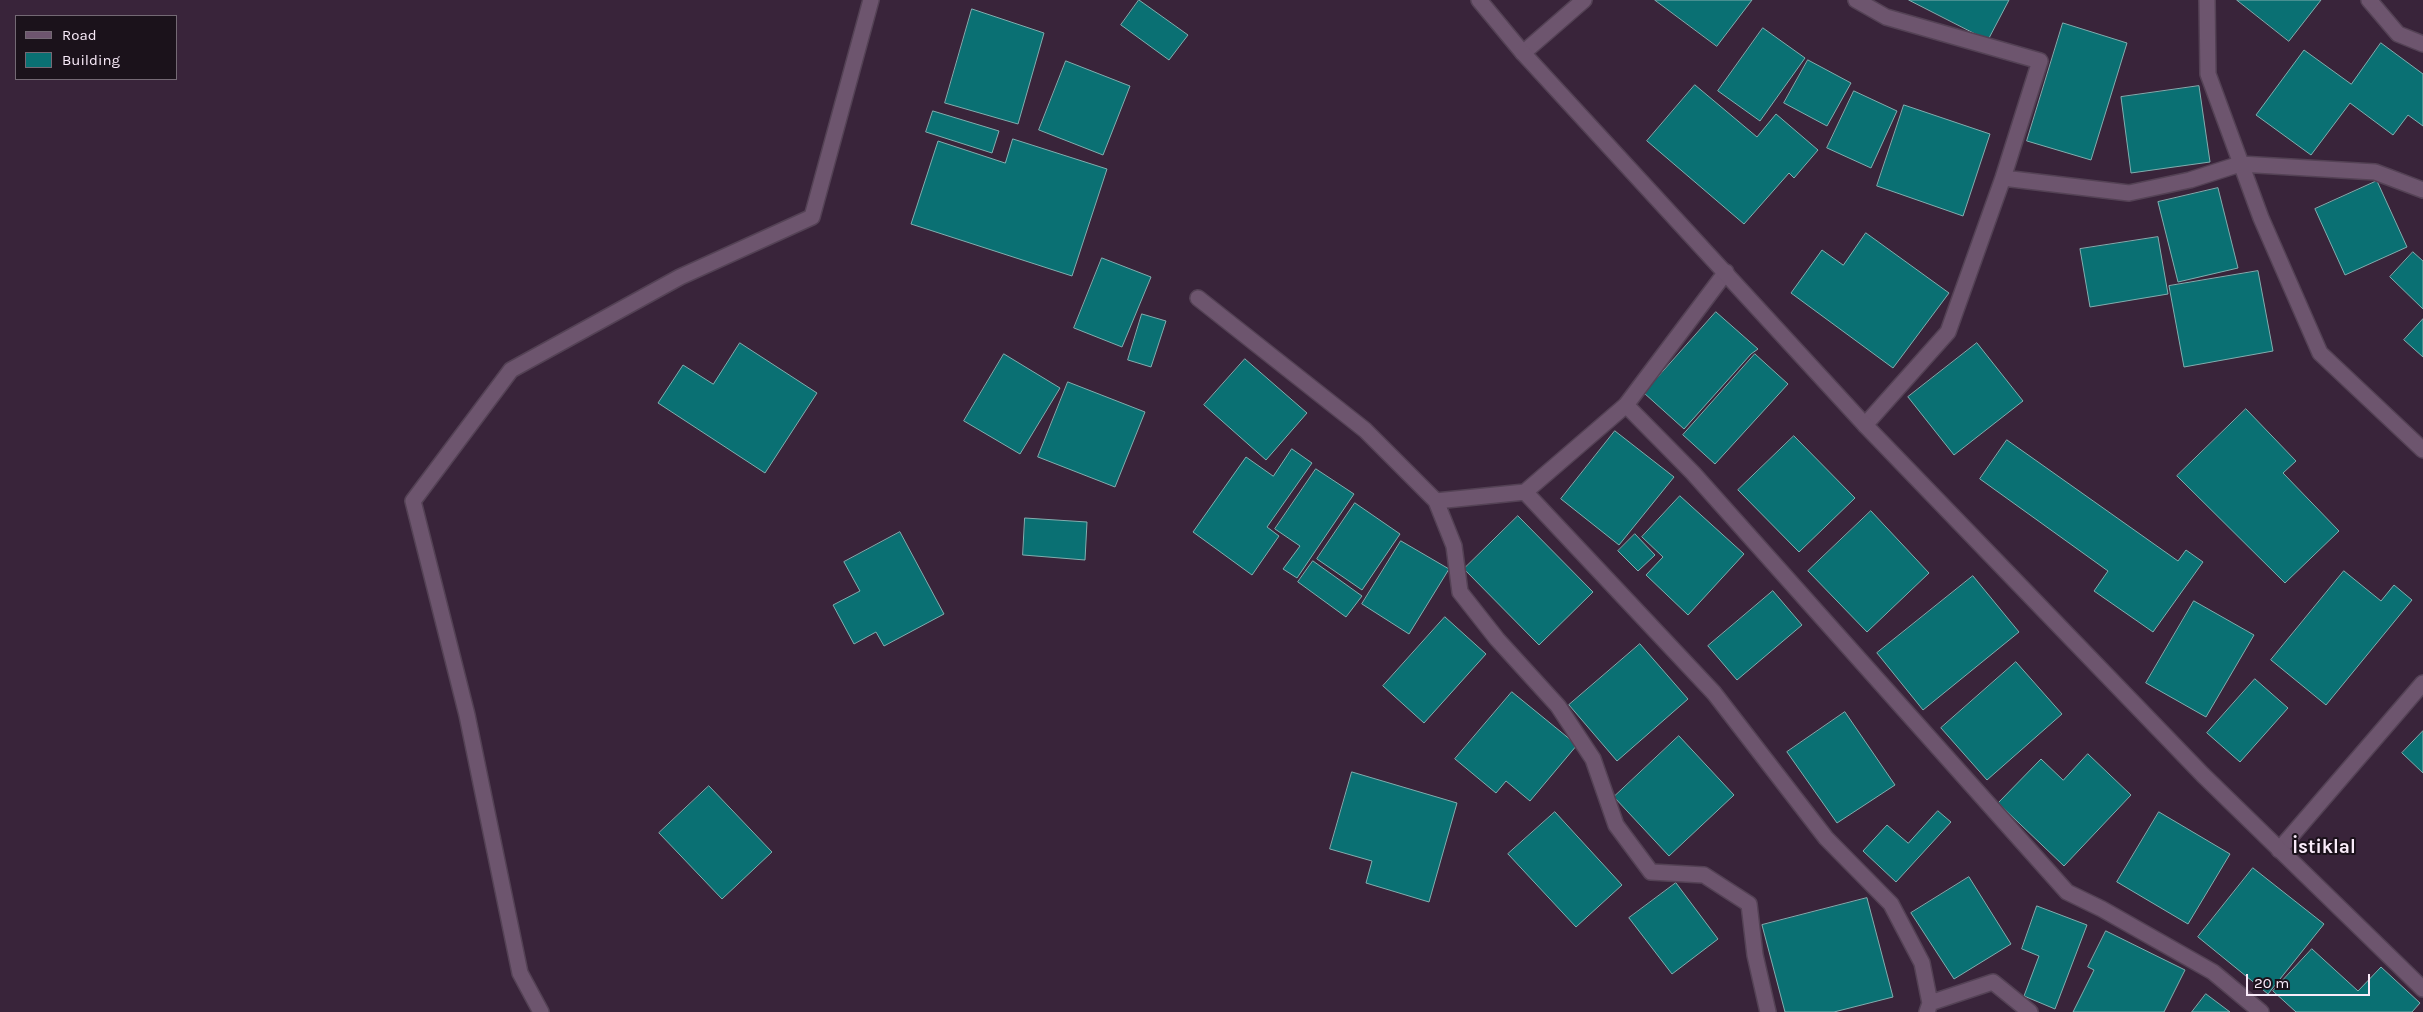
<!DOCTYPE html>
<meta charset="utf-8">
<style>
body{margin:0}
#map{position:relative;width:2423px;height:1012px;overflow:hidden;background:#39243a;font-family:Karla,sans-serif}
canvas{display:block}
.legend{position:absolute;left:15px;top:15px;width:162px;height:65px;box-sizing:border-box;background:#1b121b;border:1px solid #746974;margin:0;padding:6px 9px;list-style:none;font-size:15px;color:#f9ebf9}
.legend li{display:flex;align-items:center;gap:10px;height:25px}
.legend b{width:25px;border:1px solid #746974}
.scale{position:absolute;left:2246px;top:974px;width:124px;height:22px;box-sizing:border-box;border:2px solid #f9ebf9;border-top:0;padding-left:6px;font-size:15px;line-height:18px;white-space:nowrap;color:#f9ebf9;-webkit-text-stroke:4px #1b121b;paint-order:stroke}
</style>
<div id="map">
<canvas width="2423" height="1012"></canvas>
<ul class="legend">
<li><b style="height:6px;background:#6d556e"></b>Road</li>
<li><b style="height:14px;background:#0a7073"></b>Building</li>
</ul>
<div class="scale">20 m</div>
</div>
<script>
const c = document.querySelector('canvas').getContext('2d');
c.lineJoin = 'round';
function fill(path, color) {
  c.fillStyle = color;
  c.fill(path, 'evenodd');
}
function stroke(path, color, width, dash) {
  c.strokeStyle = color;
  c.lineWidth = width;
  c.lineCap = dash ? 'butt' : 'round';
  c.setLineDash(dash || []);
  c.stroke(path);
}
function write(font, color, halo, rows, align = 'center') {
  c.font = font + ' Karla,sans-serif';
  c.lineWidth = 4;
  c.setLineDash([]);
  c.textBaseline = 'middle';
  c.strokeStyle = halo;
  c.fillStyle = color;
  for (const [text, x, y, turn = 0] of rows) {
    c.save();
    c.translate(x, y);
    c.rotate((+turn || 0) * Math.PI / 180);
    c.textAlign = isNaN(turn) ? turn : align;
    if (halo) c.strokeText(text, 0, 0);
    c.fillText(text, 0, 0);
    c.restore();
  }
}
const building = new Path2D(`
 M1139,0l49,35 -19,25 -48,-35z
 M1655,0h97l-35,46z
 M1909,0h100l-21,40z
 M2237,0h84l-32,41z
 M972,9l72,24 -26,91 -73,-21z
 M2063,23l64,20 -36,117 -64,-19z
 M1763,28l42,30 -45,63 -42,-30z
 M2381,43l42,31v52l-15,-11 -15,20 -43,-32 -39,52 -55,-40 48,-65 47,34z
 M1808,60l43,23 -24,43 -43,-23z
 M1066,61l64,25 -27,69 -64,-25z
 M1695,85l62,52 19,-23 42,36 -24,28 -5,-5 -45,51 -97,-83z
 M2199,86l11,76 -79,11 -10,-76z
 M1854,91l43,20 -26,57 -44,-20z
 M1904,105l86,29 -27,82 -86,-30z
 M933,111l66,20 -7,22 -66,-21z
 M1013,139l94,30 -35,107 -161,-52 27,-83 67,22z
 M2377,181l30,66 -62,28 -30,-66z
 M2218,188l20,80 -60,14 -20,-80z
 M1866,233l83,60 -56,75 -102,-75 31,-43 21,15z
 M2158,237l10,57 -78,13 -10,-58z
 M2413,252l10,9v48l-33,-32z
 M1102,258l49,19 -29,70 -48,-19z
 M2258,271l15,80 -89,16 -15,-81z
 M1716,312l42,37 -7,5 -67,75 -40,-36z
 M1142,314l24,7 -15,46 -23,-7z
 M2423,319v38l-19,-17z
 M740,343l77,50 -52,80 -107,-70 25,-38 30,19z
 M1977,343l46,58 -69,54 -46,-58z
 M1004,354l56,34 -40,66 -56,-33z
 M1755,354l33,30 -73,80 -32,-29z
 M1245,359l62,54 -41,47 -62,-55z
 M1068,382l77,30 -30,75 -77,-30z
 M2246,409l50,52 -13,12 56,58 -54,52 -108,-107z
 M1615,431l59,46 -55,68 -58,-46z
 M1794,436l61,62 -56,54 -61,-62z
 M2007,440l171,121 8,-11 17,12 -50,70 -59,-41 14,-20 -128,-92z
 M1292,449l20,14 -45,64 12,9 -27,39 -59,-43 53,-75 27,19z
 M1316,469l38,25 -57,84 -14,-9 17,-23 -25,-17z
 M1680,496l64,58 -56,61 -42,-40 17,-18 -21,-20z
 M1355,503l45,31 -38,56 -45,-31z
 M1871,511l58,62 -62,59 -59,-61z
 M1518,516l75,76 -54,53 -75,-76z
 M1025,518l62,4 -2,38 -62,-5z
 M900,532l44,82 -60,32 -8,-14 -22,12 -21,-39 27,-14 -16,-29z
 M1635,534l20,21 -17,16 -20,-20z
 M1401,541l48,28 -40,65 -47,-30z
 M1313,561l49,35 -16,21 -48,-35z
 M2344,571l37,30 13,-16 18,15 -86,105 -55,-45z
 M1973,576l46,56 -96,78 -46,-57z
 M1773,591l29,34 -65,55 -29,-34z
 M2194,601l60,34 -48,82 -60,-34z
 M1445,617l41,37 -62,69 -41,-37z
 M1640,644l48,55 -71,62 -48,-56z
 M2016,662l46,52 -75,66 -46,-52z
 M2255,679l33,29 -48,54 -33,-29z
 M1512,692l65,53 -47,56 -24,-20 -10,12 -41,-34z
 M1845,712l50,73 -58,38 -50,-71z
 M2423,731v42l-21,-20z
 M1679,736l55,59 -65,61 -55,-59z
 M2088,754l43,41 -67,71 -66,-63 43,-44 22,21z
 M1352,772l105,31 -28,99 -63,-19 6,-22 -42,-12z
 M709,786l63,66 -50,47 -63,-66z
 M1938,811l13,11 -55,60 -33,-31 24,-26 21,18z
 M1555,812l67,73 -46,42 -68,-73z
 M2159,812l71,42 -42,70 -71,-42z
 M2253,868l71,56 -56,70 -70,-57z
 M1969,877l42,67 -57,35 -43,-66z
 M1676,883l42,56 -46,35 -43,-56z
 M1867,898l26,99 -59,15h-49l-23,-87z
 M2037,906l50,19 -32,84 -31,-13 15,-40 -17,-7z
 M2106,931l79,39 -21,42h-91l21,-42 -6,-3z
 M2312,949l46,42 23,-24 39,36 -8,9h-116l-23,-21z
 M2206,994l24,18h-38z`);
fill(building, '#0a7073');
stroke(building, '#81aeaf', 1);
const street = new Path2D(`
 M1856,0l30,17 154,44 -37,117
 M2207,0l1,74 53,144 59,135 103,97
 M2369,0l29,34 25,10
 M1523,53l61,-53
 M1726,272l-100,133 -101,87 189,201 112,145 65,66 31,59 8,40 -3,9
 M1198,298l167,132 71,71 89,-9
 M1626,405l67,68 374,419 35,17 111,63 48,40
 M1865,425l83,-93 55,-154 126,15 61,-13 50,-16 135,8 48,18
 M1436,501l18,45 6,46 37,47 61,67 35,53 23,66 35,47 53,3 45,29 6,51 13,57
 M2279,850l144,-167
 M1930,1003l63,-21 37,30
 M541,1012l-21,-39 -53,-258 -54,-214 98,-131 169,-93 132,-60 59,-217`);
const secondary = new Path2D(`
 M1479,0l44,53 342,372 338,350 220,214`);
stroke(street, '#544255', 18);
stroke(secondary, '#544255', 18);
stroke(street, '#6d556e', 15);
stroke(secondary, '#6d556e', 15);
write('bold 19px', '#f9ebf9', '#1b121b', [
 ["İstiklal",2324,848]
]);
</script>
